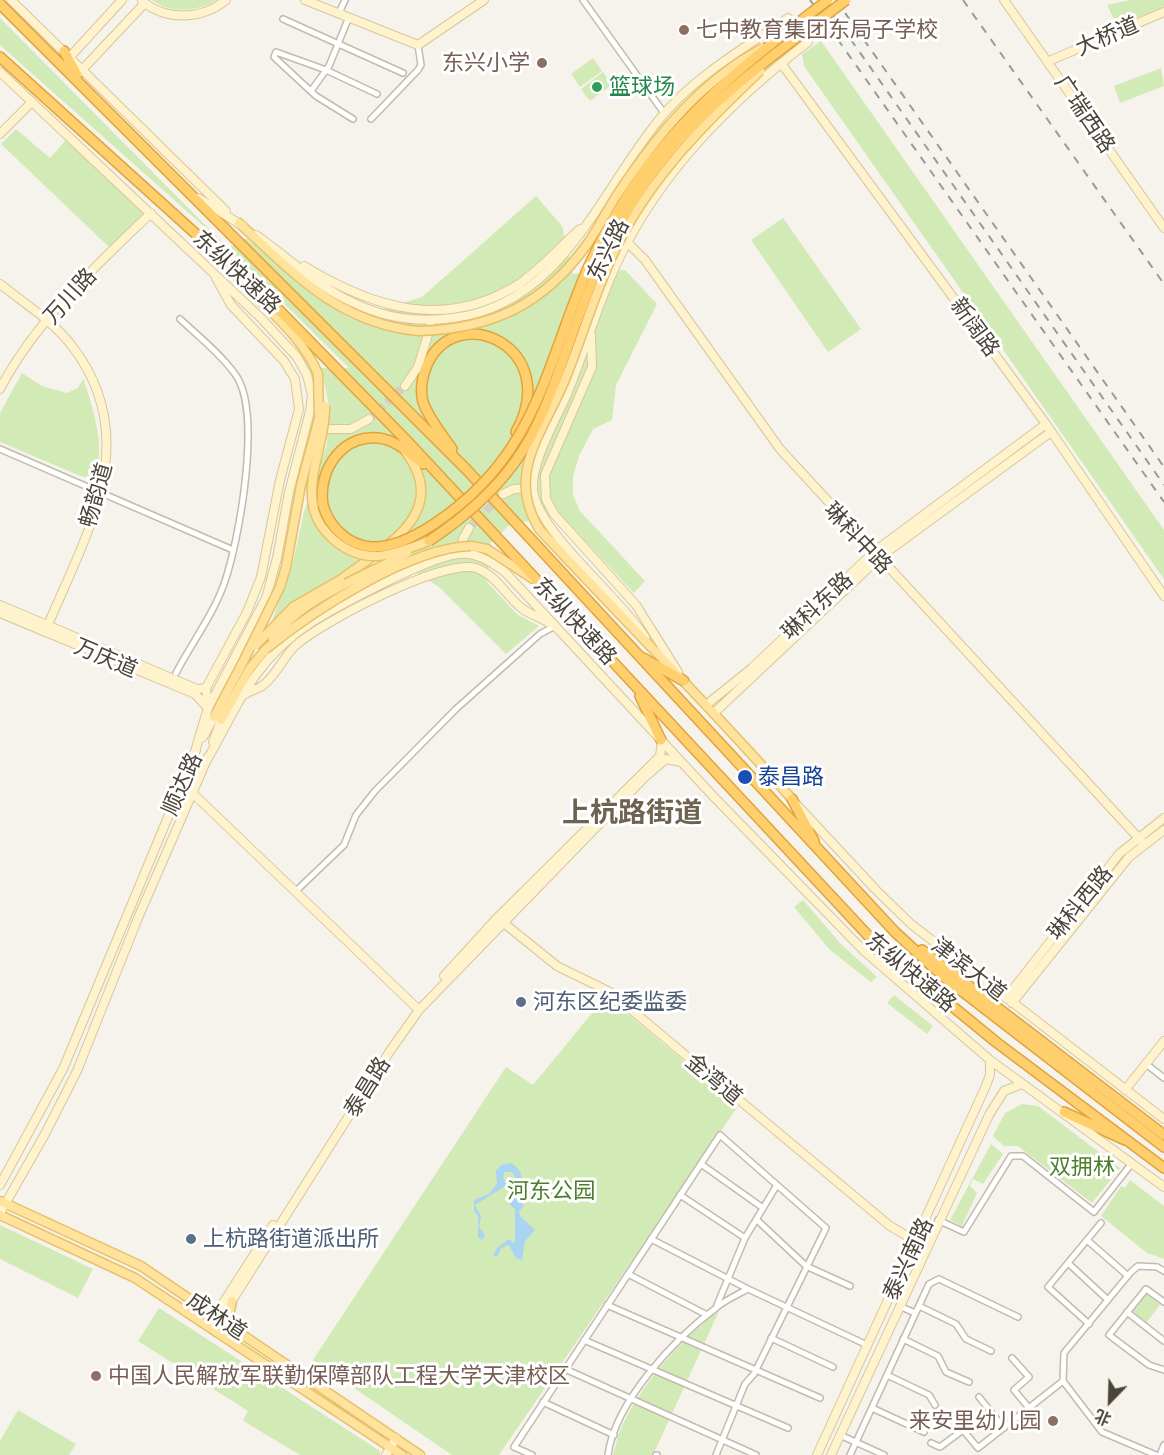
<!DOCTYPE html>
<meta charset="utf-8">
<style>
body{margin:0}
#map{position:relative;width:1164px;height:1455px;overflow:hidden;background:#f6f3ec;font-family:"Exo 2","Noto Sans SC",sans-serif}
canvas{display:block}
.north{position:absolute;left:1080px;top:1371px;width:60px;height:60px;-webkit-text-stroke:4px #fff;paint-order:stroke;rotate:203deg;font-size:16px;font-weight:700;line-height:24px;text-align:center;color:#4b4439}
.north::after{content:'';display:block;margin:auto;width:21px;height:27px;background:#4b4439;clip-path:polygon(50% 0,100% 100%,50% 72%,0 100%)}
</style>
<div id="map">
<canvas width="1164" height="1455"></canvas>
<div class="north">北</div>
</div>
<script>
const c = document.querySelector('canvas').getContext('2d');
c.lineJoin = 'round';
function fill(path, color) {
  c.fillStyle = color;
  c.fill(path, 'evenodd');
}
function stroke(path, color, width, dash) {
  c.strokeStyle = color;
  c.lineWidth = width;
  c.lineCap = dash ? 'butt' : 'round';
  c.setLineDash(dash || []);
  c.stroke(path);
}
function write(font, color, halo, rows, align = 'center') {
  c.font = font + ' "Exo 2","Noto Sans SC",sans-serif';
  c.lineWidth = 6;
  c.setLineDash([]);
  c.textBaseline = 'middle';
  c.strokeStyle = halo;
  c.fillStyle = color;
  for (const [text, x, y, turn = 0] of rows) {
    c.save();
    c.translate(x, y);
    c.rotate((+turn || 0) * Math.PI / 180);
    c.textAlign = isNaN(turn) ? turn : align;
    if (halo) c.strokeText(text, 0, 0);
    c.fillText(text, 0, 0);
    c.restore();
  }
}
fill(new Path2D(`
 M152,0h65c-20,12 -47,14 -65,0z
 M1130,0h34v7l-46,21 -11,-23z
 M0,18l228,230 18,-10 68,57 37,24 71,-22 114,-101 26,30 11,48 52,-4 32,34 -41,81 -4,35 -19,9 -14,27 -6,20v19l7,16 65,70 -11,12 -75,-80 -51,13 -18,18 -3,38 31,33 21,11 -33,28 -67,-67 -50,-32 -65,29 -52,37 20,-55 12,-54 23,-68 1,-43 -7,-33h28l-121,-120 -228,-203z
 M821,41l343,489v49l-360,-513 -2,-12z
 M593,58l9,13 -22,16 -9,-13z
 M1161,68l3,18 -44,17 -6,-17z
 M603,72l9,13 -22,16 -9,-12z
 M16,129l34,29 16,-18 80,74 -36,34 -109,-104z
 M783,218l78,111 -33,23 -77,-112z
 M22,373l20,13 25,7 11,-5 5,-9c7,17 33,98 0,98l-83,-35v-29z
 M803,900l37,43 37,34 -6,5 -41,-32 -36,-43z
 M894,995l39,31 -6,8 -40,-31z
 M606,996l132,110 -239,349h-47l-139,-95 193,-293 27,18z
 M1022,1104l16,2 82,62 -28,35 -74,-57h-14l-11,-10 12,-23z
 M991,1144l12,10 -20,30 -10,-5 -3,7 7,7 -15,33 -12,-6z
 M1130,1180l34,26v53l-17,-6 -46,-37 20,-30 4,2z
 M0,1225l93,44 -15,29 -78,-39z
 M1147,1294l13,11 -14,18 -13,-12z
 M159,1308l221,143v4h-80l-55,-33 -2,-2 5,-9 -110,-70z
 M719,1311l-66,144h-40c3,-10 5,-22 10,-31 21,-43 58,-85 96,-113z
 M18,1410l58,34 -7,11h-69v-14z`), '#d2eab5');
fill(new Path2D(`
 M511,1163c15,10 12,20 7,36l6,7 -5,5 1,5 15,14 -10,11 -3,19 -6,-2 -7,-13 -8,3 -4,9 -4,-2 4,-7 12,-9 4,4 2,-2v-32l-5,-4 -2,-12 10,-12 -6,-9h-7l-2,5 4,8 -32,20 6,11 -2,11 6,8 -3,5 -4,-3v-21l-4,-5v-11l15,-6 8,-10 -1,-13 5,-6z`), '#a9d4f2');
stroke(new Path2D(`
 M369,419l36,-33
 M469,528l31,-31`), '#d4d0c8', 8, [8, 4]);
const street = new Path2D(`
 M583,0l81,113
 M339,13l6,-13
 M283,19l120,54
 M311,91l18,-25 20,-49
 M353,119l-37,-23 -42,-39 2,-5 50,18 51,24
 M371,119l47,-49 3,-5 -3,-20
 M0,449l233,101
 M176,673c15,-29 37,-58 48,-89 15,-42 39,-173 11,-210 -14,-20 -37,-38 -55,-55
 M295,892l49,-47 12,-30 19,-24 81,-82 84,-75 15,-8
 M1146,1064l18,14
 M701,1164l62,44
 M680,1195l65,43
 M757,1220l49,46 44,20
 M938,1220l26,12 47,-76h12l71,56 38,-49
 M651,1239l97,50
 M1087,1240l41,36
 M1068,1263l40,37
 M628,1274l79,41
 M1164,1302l-18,-13 -37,46 40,30 15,5
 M607,1305l213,93
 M717,1305l28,-67 32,-53
 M899,1306l16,7
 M919,1306l37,18 10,15 25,12
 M1127,1312l37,29
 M1089,1324l-41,-37 53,-64
 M771,1338l62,29
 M903,1339l35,17 8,16 23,10
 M584,1340l204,88
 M1012,1358l17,19 -15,13 15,18
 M565,1369l191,86
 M887,1375l42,20 6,10
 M979,1397l25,31
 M543,1402l71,33
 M872,1408l52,24
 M840,1435l44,20
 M931,1443l9,4 23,-17 15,18 85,-67
 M532,1455l-18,-8 206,-312 106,93 -72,146 -9,10 -29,71
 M608,1455c7,-53 66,-116 108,-147 9,-8 21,-13 32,-19l119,56
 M656,1455h1
 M850,1455l79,-171 10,-5 79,38
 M1156,1455l-54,-23 -39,-51 1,-28 67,-81 7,-6 19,1 7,4
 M1160,1455l4,-10`);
const secondary = new Path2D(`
 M11,0l215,211
 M305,0l113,45 66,-45
 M1004,0l160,228
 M142,1c24,20 60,19 84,-1
 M68,59l54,-59
 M1049,61l115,-49
 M781,63l265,361 118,172
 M0,72l261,246 36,39 10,18 5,20 -2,16 -21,81 -12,66 -11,40 -58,110 -14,47
 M80,72l64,-68
 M0,134l32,-32
 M198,198l45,28
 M256,235c32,22 60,51 96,67 32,16 65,21 101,16 111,-14 147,-129 210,-203 34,-40 83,-68 125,-97l20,24c-78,60 -149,131 -191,221 -20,42 -32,88 -50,131 -11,26 -40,74 -33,102 13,44 83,98 111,141
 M625,240l20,20 135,189 364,395
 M304,266c69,42 141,65 215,18 23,-16 41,-37 61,-55
 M0,284c24,19 54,38 72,62 74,96 12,191 -27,286
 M591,335l1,32 -47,108 1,24 8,15 82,91 42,67
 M405,386l13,-19 13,-42
 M0,389c36,-69 96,-123 151,-176
 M320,429h31l18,-10
 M503,494l11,-5 17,-1
 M461,552l2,-13 6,-11
 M0,605l197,84 9,-1
 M0,613l195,81 12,13
 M246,694c6,-5 11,-4 16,-8 13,-9 21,-28 32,-39 25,-24 150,-89 182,-79 22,8 31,30 48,42 8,5 17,8 25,13
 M706,705l46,-37 123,-117 171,-127
 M208,706l-2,-18 41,-76 14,-35 19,-97 19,-71 -4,-30 -11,-18 -53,-56 -15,-27
 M714,713l166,-156 171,-125
 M203,737l11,-20
 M213,742l8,-22
 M207,760c18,-31 33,-66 56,-94 10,-13 23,-25 36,-35 25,-19 131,-75 160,-77 18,-2 32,8 46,18l208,224 151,155 126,109 174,127
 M182,783l237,227
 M797,805l80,86 34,33 253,195
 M500,920l57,46 53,26 280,234 36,21
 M444,976l54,-59 162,-161 2,-15
 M1006,998l113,-144 45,-36
 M1012,1003l117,-146 35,-27
 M1125,1090l39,-49
 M0,1185l63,-116 133,-319
 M0,1213l45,-79 32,-63 61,-153 70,-161
 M209,1325l64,-100
 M214,1329l176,-278 29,-41 226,-233 21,-18 15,3
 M386,1455l10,-17
 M817,1455l168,-367 5,-13v-15
 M831,1455l158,-340 15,-24 18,-7`);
const primary = new Path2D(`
 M239,223c56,51 99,100 179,108
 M230,268c28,35 71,64 88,106
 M540,530c84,90 170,176 252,269
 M471,546l16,3 46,30
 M340,580c43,-33 113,-66 65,-129
 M214,717l31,-59
 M221,720l29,-52 16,-19
 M0,1201l141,65 279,189
 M0,1215l135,63 267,177
 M232,1301l-3,15 5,10`);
const highway = new Path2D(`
 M0,4l466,465 429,463 50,46 219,169
 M64,51l13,24
 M0,57l269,243 140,143 466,500 121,99 168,126
 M452,449c-10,-15 -23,-30 -29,-47 -3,-12 -1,-25 4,-37 29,-66 136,-18 89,67
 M323,505c-6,-35 21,-75 61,-66 15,4 27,15 39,25
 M643,658l41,23
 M640,696l21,44
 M792,799l22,42
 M922,950l242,185
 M1064,1112l61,28`);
stroke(street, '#c2bbae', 8);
stroke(secondary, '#d6c79b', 10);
stroke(primary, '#e6c16a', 11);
stroke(highway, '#e0a43c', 12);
stroke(street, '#fff', 5);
stroke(secondary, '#fff3cd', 8);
stroke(primary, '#ffe39c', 8);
stroke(highway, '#ffcf6e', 9);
stroke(new Path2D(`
 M810,0l354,502
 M823,0l341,485
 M836,0l328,467
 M963,0l201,284`), '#9a9a9a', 2, [8, 8]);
const primaryBridge = new Path2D(`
 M418,331c74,-2 126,-26 170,-88 12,-17 20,-35 31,-51 38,-57 83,-112 144,-144
 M325,406c1,31 -15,61 -13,92 2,33 35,60 67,58 17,-2 34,-9 50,-15
 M540,530c-35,-55 2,-96 24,-148 19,-46 32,-95 55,-140 34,-67 87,-120 141,-171
 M273,639c27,-41 93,-63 134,-86
 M255,646l38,-39 47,-27
 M266,649c46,-38 145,-102 205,-103
 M245,658l35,-71 6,-20 15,-82 18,-67 -1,-44`);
const highwayBridge = new Path2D(`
 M323,505c6,22 25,40 48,42 23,1 45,-11 63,-23 101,-67 110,-152 153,-254 16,-36 36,-70 59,-102 50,-67 116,-118 182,-168
 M429,541c33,-22 62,-46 86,-79 30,-42 44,-93 62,-141 14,-40 32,-79 54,-116 53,-88 135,-144 215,-205`);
stroke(primaryBridge, '#e6c16a', 11, []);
stroke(highwayBridge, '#e0a43c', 12, []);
stroke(primaryBridge, '#ffe39c', 8);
stroke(highwayBridge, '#ffcf6e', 9);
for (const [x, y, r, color] of [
 [684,30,6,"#8d6e63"],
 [542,63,6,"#8d6e63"],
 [597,87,6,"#2e9e5b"],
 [745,777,8,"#1a4fb4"],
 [521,1002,6,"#5c6f8a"],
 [191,1239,6,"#5c6f8a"],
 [96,1376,6,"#8d6e63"],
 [1053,1421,6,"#8d6e63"]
]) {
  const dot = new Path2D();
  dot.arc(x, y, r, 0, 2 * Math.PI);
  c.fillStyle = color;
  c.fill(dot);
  stroke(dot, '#fff', 2);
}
write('22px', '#785e54', '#fff', [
 ["七中教育集团东局子学校",696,30],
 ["东兴小学",530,63,"right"],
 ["中国人民解放军联勤保障部队工程大学天津校区",108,1376],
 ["来安里幼儿园",1041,1421,"right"]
], 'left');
write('22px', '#4b4439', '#fff', [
 ["大桥道",1107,36,-23],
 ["广瑞西路",1085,114,56],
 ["东兴路",608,250,-64],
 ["东纵快速路",237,272,43],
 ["万川路",70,296,-48],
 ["新阔路",975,327,54],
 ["畅韵道",96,495,-74],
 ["琳科中路",858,538,47],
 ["琳科东路",817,606,-43],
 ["东纵快速路",575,621,47],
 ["万庆道",106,658,23],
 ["顺达路",182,784,-66],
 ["琳科西路",1080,903,-51],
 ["津滨大道",969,969,38],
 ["东纵快速路",911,972,40],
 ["金湾道",714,1079,40],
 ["泰昌路",367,1087,-58],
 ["泰兴南路",908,1259,-65],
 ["成林道",217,1316,34]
]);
write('22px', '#27864d', '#fff', [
 ["篮球场",609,87]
], 'left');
write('22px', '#164399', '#fff', [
 ["泰昌路",758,777]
], 'left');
write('22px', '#4e5e75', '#fff', [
 ["河东区纪委监委",533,1002],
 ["上杭路街道派出所",203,1239]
], 'left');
write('22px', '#4a7f2a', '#fff', [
 ["双拥林",1082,1167],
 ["河东公园",551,1191]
]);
write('bold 28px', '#6e6250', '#fff', [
 ["上杭路街道",632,813]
]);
</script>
